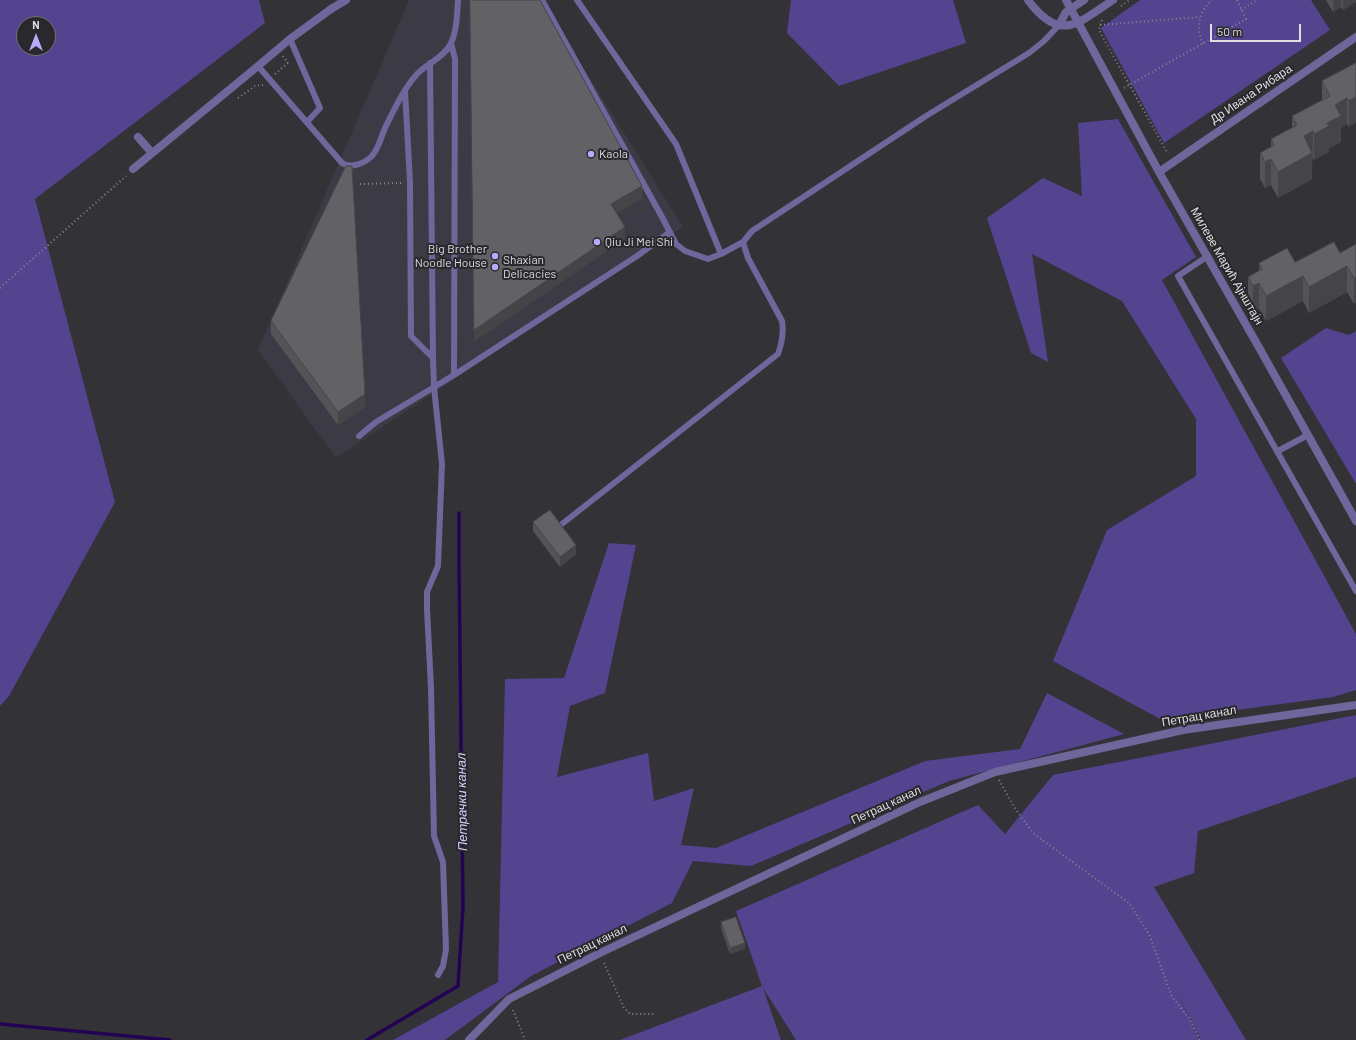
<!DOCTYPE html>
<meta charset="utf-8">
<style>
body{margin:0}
#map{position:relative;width:1356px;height:1040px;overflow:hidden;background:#333237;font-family:Barlow,sans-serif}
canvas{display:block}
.north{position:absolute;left:16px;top:16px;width:40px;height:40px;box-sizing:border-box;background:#29282d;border:1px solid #727175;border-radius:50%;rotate:0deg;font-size:11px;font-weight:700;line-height:16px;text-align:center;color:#dfdfe2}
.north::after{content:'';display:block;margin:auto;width:14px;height:18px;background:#b7abf8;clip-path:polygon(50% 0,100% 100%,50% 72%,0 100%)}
.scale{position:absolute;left:1210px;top:24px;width:91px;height:18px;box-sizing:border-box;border:2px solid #dfdfe2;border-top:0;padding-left:5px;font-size:12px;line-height:14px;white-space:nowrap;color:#dfdfe2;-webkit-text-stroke:3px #29282d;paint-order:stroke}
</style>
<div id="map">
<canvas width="1356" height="1040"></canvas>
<div class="north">N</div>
<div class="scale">50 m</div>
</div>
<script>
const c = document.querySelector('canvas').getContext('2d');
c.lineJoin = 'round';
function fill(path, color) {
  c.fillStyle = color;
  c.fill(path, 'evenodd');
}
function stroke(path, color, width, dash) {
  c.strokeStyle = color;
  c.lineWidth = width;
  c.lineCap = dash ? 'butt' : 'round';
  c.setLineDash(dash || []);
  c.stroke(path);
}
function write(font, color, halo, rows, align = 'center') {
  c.font = font + ' Barlow,sans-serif';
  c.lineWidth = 4;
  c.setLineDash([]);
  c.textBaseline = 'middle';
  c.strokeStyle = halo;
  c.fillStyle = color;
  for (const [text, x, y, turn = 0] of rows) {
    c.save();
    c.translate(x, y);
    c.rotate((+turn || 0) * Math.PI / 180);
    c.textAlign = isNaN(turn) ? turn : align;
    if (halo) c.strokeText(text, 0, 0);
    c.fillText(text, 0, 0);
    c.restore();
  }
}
fill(new Path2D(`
 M409,0h132l142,227 -347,231 -78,-108z`), '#3c3b45');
fill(new Path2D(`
 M0,0h259l6,23 -230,176 80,303 -106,194 -9,10zM24,24h24v24h-24z
 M791,0h162l13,43 -127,43 -52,-53z
 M1140,0h171l19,30 -166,113 -63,-115z
 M1118,119l78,138 -34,23 194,354v56l-23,7 -171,23 -109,-59 54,-131 89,-54v-57l-74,-118 -90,-47 16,108 -17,-9 -44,-135 56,-40 39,18 -4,-73z
 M1326,328l23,7 7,-4v153l-75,-126z
 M609,543l27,2 -31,148 -35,13 -13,71 91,-24 6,48 40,-13 -13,57 35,3 209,-87 95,-12 27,-56 77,41 -175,47 -198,85 -58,-5 -21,42 -141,73 -86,64h-52l105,-58 7,-303 59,-1z
 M1356,715v62l-158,54 -4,42 -40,14 92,153h-45l-27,-53 26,53h-404l-33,-52 18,52h-161l142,-54 -26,-75 242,-106 27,29 48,-59z`), '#54438f');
stroke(new Path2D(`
 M0,1024l170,16
 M367,1040l91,-54 5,-79 -4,-340v-54`), '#220353', 3.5);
stroke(new Path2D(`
 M1121,6l9,-6
 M1241,10l16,-10
 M1102,20l-3,10 2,4 67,120
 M1100,25l100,-8
 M1203,44c-7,-17 -5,-32 9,-44
 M283,56l5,7
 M275,74l15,-13
 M1124,88l122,-69 -9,-19
 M238,98l17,-12 8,-1
 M360,184l41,-1
 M0,288l126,-112
 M999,780l15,27 20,27 95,69 20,31 23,63 17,21 11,22
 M604,963l20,45 6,6h25
 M513,1010l12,30`), '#86868a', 2, [1, 3]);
stroke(new Path2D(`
 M542,0l120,217 14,27 9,7 23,8 13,-5 22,-12
 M577,0l99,144 45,110
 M290,39l30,69 -13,14
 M451,43l4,16 -1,316
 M430,63l3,295
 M258,66l84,97c9,6 23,0 30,-7 7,-8 9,-19 13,-28 9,-18 19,-40 33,-55 10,-10 25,-15 32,-28 7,-13 7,-30 8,-45
 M405,91l5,91 1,154 22,22 1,29 8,77 -4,102 -11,26v17l4,79 3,148 9,26 3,87 -3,17 -5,9
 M1208,256l-30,20 178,315
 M359,436l17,-14 78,-47 183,-119 33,-24
 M1278,451l30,-16
 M562,524l216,-170c4,-11 6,-21 4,-33l-34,-63 -5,-16 9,-11 174,-115 103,-63 15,-12 15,-16`), '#6f669c', 6);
stroke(new Path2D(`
 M1028,0c32,43 49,24 85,0
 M1066,0l93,172 102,179 95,170
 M1059,25l7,-13 18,-12
 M138,137l14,16
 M133,169l125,-103 32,-27 41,-30 15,-9
 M1159,172l197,-135
 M469,1040l40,-41 91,-46 320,-151 75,-30 188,-42 173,-25`), '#6f669c', 8);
fill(new Path2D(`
 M1326,0h30v2l-13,8 -2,-3 -8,5z
 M1356,63l-7,64 -2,-3 -6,4v14l-12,6v4l-15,8 -2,-2v21l-34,19 -7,-13 -6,3 -5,-9v-26l11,-6v-8l21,-11v-12l30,-16v-19z
 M1356,244l-2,60 -7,-12 -38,21 -6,-12 -37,20 -7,-12 -6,3 -5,-9v-26l11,-6v-8l36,-1 45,-9z
 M271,321l94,86 -27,18 -67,-91z
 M533,522l43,32 -16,13 -27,-36z
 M721,922l24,27 -15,5 -9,-26z`), '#545358');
fill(new Path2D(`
 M1333,0h8v7l-8,5z
 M1343,0h13v2l-13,8z
 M1356,97v26l-7,4v-26z
 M1347,98v26l-6,4v14l-12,6v4l-15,8v-26l13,-11 8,-18z
 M1313,131l-1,48 -34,19v-26l26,-36z
 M1271,159v26l-6,3v-26z
 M642,186v13l-31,17v-12z
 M625,227v12l-151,103v-12z
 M1347,266v26l-38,21v-26z
 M1303,276v25l-37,20v-25z
 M1356,277v26l-2,1v-26z
 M1259,283v26l-6,3v-26z
 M365,394v13l-27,18v-13z
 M576,545v9l-16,13v-10z
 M745,943v6l-15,5v-6z`), '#454447');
const building = new Path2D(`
 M470,0h70l102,186 -31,18 14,23 -151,103z
 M1356,63v34l-7,4 -2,-3 -12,7 6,11 -14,7 2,3 -15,8 -1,-3 -9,5 8,17 -34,19 -7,-13 -6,3 -5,-9 14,-8 -3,-6 26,-14 -5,-9 38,-20 -8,-15z
 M346,166h6l13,228 -27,18 -67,-91z
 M1334,242l6,11 16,-9v33l-2,1 -7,-12 -38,21 -6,-11 -37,20 -7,-13 -6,3 -5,-9 14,-8 -3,-6 28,-15 8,14z
 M550,510l26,35 -16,12 -27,-35z
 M736,917l9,26 -15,5 -9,-26z`);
fill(building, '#626166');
stroke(building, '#454447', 1);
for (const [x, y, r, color] of [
 [591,154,4,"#b7abf8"],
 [597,242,4,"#b7abf8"],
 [495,256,4,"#b7abf8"],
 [495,267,4,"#b7abf8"]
]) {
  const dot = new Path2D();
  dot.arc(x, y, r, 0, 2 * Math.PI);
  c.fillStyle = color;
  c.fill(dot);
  stroke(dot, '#29282d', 1.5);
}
write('12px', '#dfdfe2', '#29282d', [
 ["Др Ивана Рибара",1251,94,-34],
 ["Милеве Марић Ајнштајн",1227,266,60],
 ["Петрац канал",1199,716,-10],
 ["Петрац канал",886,805,-25],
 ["Петрац канал",592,944,-26]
]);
write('12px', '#dfdfe2', '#29282d', [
 ["Kaola",599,154],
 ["Qiu Ji Mei Shi",605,242],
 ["Big Brother",487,249,"right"],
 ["Noodle House",487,263,"right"],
 ["Shaxian",503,260],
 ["Delicacies",503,274]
], 'left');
write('italic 13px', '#d7d1ff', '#29282d', [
 ["Петрачки канал",462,802,-91]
]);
</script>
